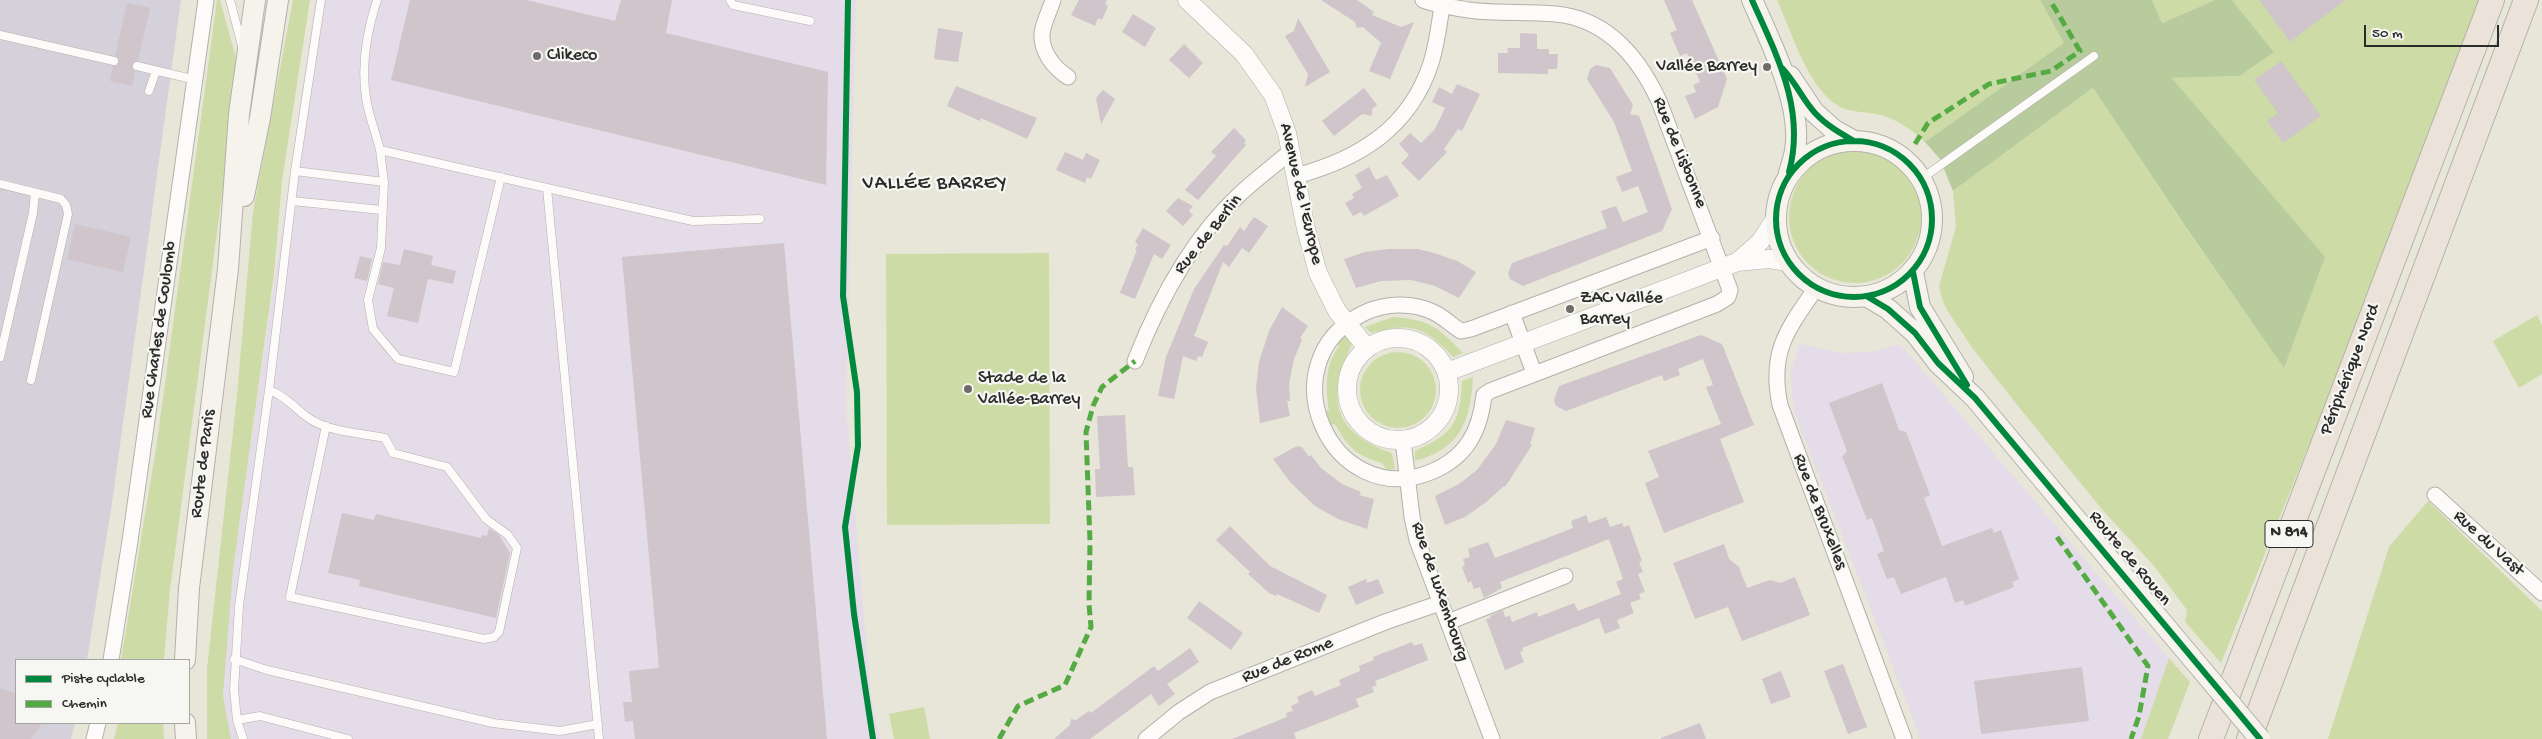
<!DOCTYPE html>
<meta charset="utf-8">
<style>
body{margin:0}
#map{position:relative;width:2542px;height:739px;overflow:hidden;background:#e8e5d9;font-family:"Gochi Hand",sans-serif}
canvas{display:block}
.legend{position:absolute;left:15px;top:659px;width:175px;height:65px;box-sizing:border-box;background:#f6f6f2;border:1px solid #a5a5a2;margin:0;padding:6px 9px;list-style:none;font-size:15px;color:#2b2b2b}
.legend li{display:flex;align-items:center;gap:10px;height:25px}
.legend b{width:25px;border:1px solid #a5a5a2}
.scale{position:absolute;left:2364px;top:25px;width:135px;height:22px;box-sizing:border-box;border:2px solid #2b2b2b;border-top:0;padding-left:6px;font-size:15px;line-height:18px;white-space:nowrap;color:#2b2b2b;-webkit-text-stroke:4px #f6f6f2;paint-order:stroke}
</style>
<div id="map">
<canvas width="2542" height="739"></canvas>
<ul class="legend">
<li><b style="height:6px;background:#00873e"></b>Piste cyclable</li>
<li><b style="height:6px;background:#54ab44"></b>Chemin</li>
</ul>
<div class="scale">50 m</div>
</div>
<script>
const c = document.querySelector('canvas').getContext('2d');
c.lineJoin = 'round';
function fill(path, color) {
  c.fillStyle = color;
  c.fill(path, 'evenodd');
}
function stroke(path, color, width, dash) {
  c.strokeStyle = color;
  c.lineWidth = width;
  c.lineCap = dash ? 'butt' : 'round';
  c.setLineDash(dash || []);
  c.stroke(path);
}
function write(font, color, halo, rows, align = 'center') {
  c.font = font + ' "Gochi Hand",sans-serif';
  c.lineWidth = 4.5;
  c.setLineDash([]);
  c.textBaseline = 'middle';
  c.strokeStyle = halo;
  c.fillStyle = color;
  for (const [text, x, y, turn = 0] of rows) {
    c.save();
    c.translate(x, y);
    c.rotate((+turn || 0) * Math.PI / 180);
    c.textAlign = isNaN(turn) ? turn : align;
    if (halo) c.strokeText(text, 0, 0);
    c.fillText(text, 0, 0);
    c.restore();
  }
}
fill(new Path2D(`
 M315,0h541l-10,409 25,288 9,42h-667l-2,-18z
 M1800,344l42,9 30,-1 28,-8 269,314 -28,81h-220l-127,-328 -4,-38z`), '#e4dce8');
fill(new Path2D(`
 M0,0h181l-68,496 -26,164h-71v63h59l-4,16h-71z`), '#d5d1da');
fill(new Path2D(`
 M217,0h3l17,62 -1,26 -66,502 -6,70h-43l36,-218z
 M293,0h17l-28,181 -8,93 -41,296 -10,126 8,43h-24v-70l30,-274 16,-183z
 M1777,0h263l25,43 -140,99c-14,-13 -31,-25 -50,-28 -10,-2 -20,-2 -30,-5 -35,-13 -53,-77 -68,-109z
 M2152,0h63l-53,23z
 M2232,0h249l-138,360 -122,303 -36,-41 2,-12 -33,-44 -54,-59 -78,-96 -49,-62 -24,-36 -6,-11 -4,-16 17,-59 -3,-36 140,-103 92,139 99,140 40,-110 -152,-179 68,-2 34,-24z
 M1789 217a66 66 0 1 1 132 0a66 66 0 1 1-132 0Z
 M1049,253l1,271 -163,1 -1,-271z
 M2537,315l5,10v49l-23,14 -26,-47z
 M1393,317c37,3 45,10 70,36l-10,4c-29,-31 -41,-35 -82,-24l-6,-6z
 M1347,335l5,9c-25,53 -21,88 40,109l3,16h-9l-4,-6c-26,-8 -34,-15 -47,-39l-6,2 -6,-13 6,-3c-4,-24 -4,-44 10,-64l-3,-3z
 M1360 390a38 38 0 1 1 76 0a38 38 0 1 1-76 0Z
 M1473,377c-2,32 -7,62 -39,77 -7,3 -12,6 -19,6v-9c39,-18 45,-28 47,-70z
 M2428,501l114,110v128h-214l61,-192z
 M2169,658l21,24 -22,57h-27z
 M924,707l6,32h-36l-5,-25z
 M118,723h45l1,16h-50z`), '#cddca6');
fill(new Path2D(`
 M2040,0h112l10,23 53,-23h17l42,52 -34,24 -68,2 153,179 -41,111 -99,-142 -92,-138 -140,103 -13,-32 -15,-17 139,-99z`), '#b8cb9d');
fill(new Path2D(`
 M410,0h116l89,21 6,-21h51l-6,33 162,39 -2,113 -435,-105z
 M1079,0h28l-2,4 3,2 -6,14 -4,-2 -3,8 -24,-11z
 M1321,0h36l17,12 -2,3 29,12 13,-5 -24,57 -21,-8 12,-28 -18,-16 -6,1 -2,-6z
 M1664,0h28l35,79 -9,28 -23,12 -10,-23 11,-4 -3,-7 7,-3 -13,-29 -7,3 -10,-23 7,-3z
 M2259,0h87l-56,42z
 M127,3l23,5 -12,52 -7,5 4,6 -3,15 -22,-5 3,-15 7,-4 -5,-6z
 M1133,14l23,14 -11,19 -23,-15z
 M1298,18l32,54 -25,15 3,-13 -23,-38 9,-5z
 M938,28l25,4 -5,30 -24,-3z
 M1520,33l17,1v15h12v5h9l-1,15h-9v5l-50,-1v-20h10l-1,-5h13z
 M1184,44l19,19 -14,15 -20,-18z
 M2281,61l40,55 -38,27 -16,-22 11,-8 -24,-33z
 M1596,65l14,3 23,37 -3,9 9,2 33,93 -10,22 -139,55 -13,-7 -2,-6 4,-10 95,-35 -6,-17 15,-5 7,16 25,-10 -10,-26 -16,6 -6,-15 16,-6 -18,-49 -27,-43 3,-10z
 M1457,84l23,10 -18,37 -4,-2 -14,20 3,3 -28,29 -18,-18 8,-8 -10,-11 11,-11 11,10 14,-14 10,-21 -13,-6 7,-15 13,7z
 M956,86l81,32 -10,21 -46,-21 -1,3 -33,-15z
 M1364,88l13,17 -5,4v7l-10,-2 -28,22 -12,-15z
 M1103,90l12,9 -14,25 -5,-26z
 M1234,128l12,12 -2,3 2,2 -48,55 -13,-10 31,-34 -5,-4z
 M1065,152l18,8 3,-7 14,7 -9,19 -4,-2 -2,6 -29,-13z
 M1369,167l7,13 11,-5 12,21 -35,20 -3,-4 -8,4 -8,-13 9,-5 -2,-4 10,-6 -7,-13z
 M1178,198l15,8 -4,5 4,4 -10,11 -17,-15z
 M1254,217l14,9 -19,27 -7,-5 -13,19 -6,-5 -29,74 14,6 -6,15 -4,-1 -2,5 -13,-5 -9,43 -16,-3 8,-39 28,-68 30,-44 3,1 13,-19 4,4z
 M75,224l56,13 -8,35 -56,-13z
 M1143,228l28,17 -9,14 -8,-5 -19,45 -15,-6 17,-43 -2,-1 3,-5 -3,-2z
 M784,243l43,496h-192l-2,-18 -8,1 -2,-20h9l-3,-31 30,-3 -37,-411z
 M404,249l29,7 -2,9 25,6 -3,13 -25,-5 -10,44 -31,-7 7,-28 -16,-4 5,-22 17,3z
 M1389,249h29l16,4 23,8 19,11 -17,26 -24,-12 -24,-6 -30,1 -25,7 -12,-29 21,-7z
 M360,256l12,3 -5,22 -13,-3z
 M1282,307l26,19 -8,12 2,2 -8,19 -5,25 1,17h-3l3,15 -30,7 -4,-34 3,-27 10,-31z
 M1701,335l21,9 32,81 -34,14 24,63 -80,31 -19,-50 14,-6 -11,-26 73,-27 -15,-37 7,-2 -10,-26 -25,10 2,6 -16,6 -2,-6 -96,36 -10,-5 -2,-6 5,-14z
 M1882,383l17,47 7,2 2,5 22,58 -6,3 18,48 50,-18 2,5 7,-3 18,49 -7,3 2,5 -49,19 -2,-6 -8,3 -9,-26 -45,17 -7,-17 -7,2 -10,-25 7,-3 -12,-33 -5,2 -23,-59 -2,-4 5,-6 -18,-48z
 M1125,415l3,52h5l2,28 -39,2 -1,-28h5l-3,-53z
 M1506,420l29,8 -5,16 2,1 -27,42 -1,-1 -19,17 -20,14 -20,8 -10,-29 24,-12 18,-14 19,-26z
 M1297,446l5,1 7,10 2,-2 10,13 21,16 19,8 -2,3 15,4 -7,30 -29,-10 -23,-13 -24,-23 -18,-24z
 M342,513l32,7 2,-6 105,24 1,-3 5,1 2,-8 10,7 11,18 -14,65 -137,-32 1,-6 -32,-7z
 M1586,515l3,8 17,-6 4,10 12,-4 2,4 5,-2 13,36 -3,1 4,10 -5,2 7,18 -6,2 2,5 -11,4 4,10 -17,7 3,8 -15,6 -6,-16 -77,30 1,3 -3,1 4,10 -19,8 -19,-51 5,-1 -1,-2 13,-6 2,7 5,-1 2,6 25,-10 1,5 36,-14 4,8 43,-17 -5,-12 7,-3 -14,-40 -109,43 2,6 -18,10 -4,-11 -6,2 -3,-8 -3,2 -6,-16 3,-1 -2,-7 7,-2 -2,-8 20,-7 7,16 78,-30 -2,-7z
 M1230,526l40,40 57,29 -8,18 -42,-19 -1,2 -7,-3 -21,-19 2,-2 -34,-32z
 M1724,544l5,15 10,8 8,21 23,-8 10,3 15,-6 15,38 -68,26 -14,-34 -33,12 -22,-56z
 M1366,579l1,4 11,-4 6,14 -28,12 -8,-18z
 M1199,601l44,32 -12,17 -44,-32z
 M1412,642l2,4 8,-3 6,17 -53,21 2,4 -5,2 2,5 -18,7 3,8 -65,26 2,6h-64l55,-22 -1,-4 7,-2 -2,-5 8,-4 -2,-5 15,-7 3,6 26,-11 -2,-5 21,-9 -1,-5 15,-6 -1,-3z
 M1190,648l9,14 -32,22 8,10 -16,12 -8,-12 -61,45h-36l16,-14 1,-6 5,1 13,-9 2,2 63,-47 4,5z
 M1843,664l24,63 -19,7 -24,-63z
 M2082,667l7,54 -108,13 -7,-53z
 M1781,671l10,26 -20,7 -9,-25z
 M0,689l16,4v30h26l-11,16h-31z
 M1700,723l6,16h-45v-1z`), '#cfc5ca');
const service = new Path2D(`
 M230,0l12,46
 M377,0c-10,31 -16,65 -11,97 2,17 10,36 14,53l167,38 52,551
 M730,0l3,5 77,16
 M0,35l114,26
 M137,66l59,14
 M149,91l7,-20
 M380,150l4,32 -3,66 -13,52 5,29 25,30 56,13 47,-195
 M295,171l89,11
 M1921,179l173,-123
 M0,184l61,15 5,6 2,9 -37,166
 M547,188l146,33 67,-2
 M292,201l90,9
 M0,357l33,-144 2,-20
 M269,390c18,7 23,16 38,27 20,15 53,16 78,21l8,15 54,14 39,52 22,16 9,13 -18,84 -5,5 -10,2 -194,-42 36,-171
 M234,659l33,11 226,53 67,8 38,-7
 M237,720l23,-4 88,23
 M243,739l-6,-19 -3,-30 5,-84 30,-216 26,-219 26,-171`);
const minor = new Path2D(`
 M1053,0c-3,10 -10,23 -11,34 -1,18 12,34 26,43
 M1423,0c15,6 30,7 45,10 30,4 59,1 88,4 51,5 83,44 103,87l71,189 -2,7 -11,7 -227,87 -6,4c-4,36 -17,62 -53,77 -100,40 -167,-110 -67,-159 21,-10 48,-11 69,-1 11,5 18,13 28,19l10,-2 241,-91
 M1296,176c63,-17 114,-48 135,-113 6,-19 8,-38 11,-57
 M1816,288c-29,42 -47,64 -36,117l124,334
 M1512,313l22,60
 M1135,361c24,-61 57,-123 106,-168 16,-15 34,-28 50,-42
 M1403,440l9,77 5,23 75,199
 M2435,495l107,98
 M1448,622l117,-46
 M111,660l19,-119 76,-541
 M94,739l4,-16
 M1146,739l33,-27 31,-20 175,-70 55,-19`);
const tertiary = new Path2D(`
 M1187,0l57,54 29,41 14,38 19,96 12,44 19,38 30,37
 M1737,262l23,-20 15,-23
 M1347 389a51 51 0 1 1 102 0a51 51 0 1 1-102 0Z
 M1447,372l290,-110 32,-3 19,3`);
const secondary = new Path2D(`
 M1752,0c18,40 51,106 43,150 -1,8 -4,15 -6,23
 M1790,76l24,36 20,18 20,11
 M1776 219a78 78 0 1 1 156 0a78 78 0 1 1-156 0Z
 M244,196l16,-78 18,-118
 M1913,272l7,35 43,70
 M1868,297l20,12 27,24 23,30 37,35 195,234
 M185,660l4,-72 39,-319 11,-155 16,-114
 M185,723l1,16`);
const trunk = new Path2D(`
 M2211,739l281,-739
 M2249,739l277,-739`);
stroke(service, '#b3b1aa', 9);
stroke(minor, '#b3b1aa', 17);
stroke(tertiary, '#b3b1aa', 19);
stroke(secondary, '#b3b1aa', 22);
stroke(trunk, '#b3b1aa', 26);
stroke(service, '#fcfbf9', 8);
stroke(minor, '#fcfbf9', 15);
stroke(tertiary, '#fcfbf9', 18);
stroke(secondary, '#f6f2ec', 20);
stroke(trunk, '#ebe3d9', 24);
const secondaryBridge = new Path2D(`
 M2170,632l90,107`);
stroke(secondaryBridge, '#b3b1aa', 22, []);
stroke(secondaryBridge, '#f6f2ec', 20);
stroke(new Path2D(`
 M1915,144l13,-21 61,-39 62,-13 29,-20 -30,-51
 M2057,537l91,129 -9,50 -8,23
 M999,739l19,-33 47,-21 26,-58 -2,-23 1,-62 -4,-110 7,-26 9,-19 33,-26`), '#54ab44', 5, [10, 5]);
stroke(new Path2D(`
 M848,0l-5,296 14,96 1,54 -13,81 9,87 19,125
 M1752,0c25,56 54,110 37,172
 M1782,68c13,13 20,31 33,45 11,12 25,20 39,28
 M1776 219a78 78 0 1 1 156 0a78 78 0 1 1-156 0Z
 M1913,272l7,35 47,78
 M1868,297l20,12 27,24 23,30 37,35 285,341`), '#00873e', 6);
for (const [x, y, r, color] of [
 [537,56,5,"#6d6c68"],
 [1767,67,5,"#6d6c68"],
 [1570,309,5,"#6d6c68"],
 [968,389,5,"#6d6c68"]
]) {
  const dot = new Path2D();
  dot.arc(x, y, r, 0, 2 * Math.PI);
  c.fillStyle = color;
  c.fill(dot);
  stroke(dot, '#f6f6f2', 2);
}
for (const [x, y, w] of [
 [2289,534,48]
]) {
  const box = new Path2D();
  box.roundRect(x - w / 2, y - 13.5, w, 27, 4);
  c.fillStyle = '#f6f6f2';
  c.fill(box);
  stroke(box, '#2b2b2b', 1);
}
write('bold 16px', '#2b2b2b', null, [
 ["N 814",2289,534]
]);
write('18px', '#2b2b2b', '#f6f6f2', [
 ["Clikeco",547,56],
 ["Vallée Barrey",1757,67,"right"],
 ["ZAC Vallée",1580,299],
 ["Barrey",1580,320],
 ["Stade de la",978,379],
 ["Vallée-Barrey",978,400]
], 'left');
write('18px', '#2b2b2b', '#f6f6f2', [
 ["Rue de Lisbonne",1679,153,68],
 ["Avenue de l'Europe",1300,194,77],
 ["Rue de Berlin",1209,235,-51],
 ["Rue Charles de Coulomb",160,330,-82],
 ["Périphérique Nord",2351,370,-69],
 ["Route de Paris",204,464,-83],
 ["Rue de Bruxelles",1819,512,69],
 ["Rue du Vast",2488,544,42],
 ["Route de Rouen",2129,559,50],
 ["Rue de Luxembourg",1439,592,71],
 ["Rue de Rome",1288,661,-22]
]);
c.letterSpacing = '1px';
write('20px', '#2b2b2b', '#f6f6f2', [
 ["VALLÉE BARREY",935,185]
]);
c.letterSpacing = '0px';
</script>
